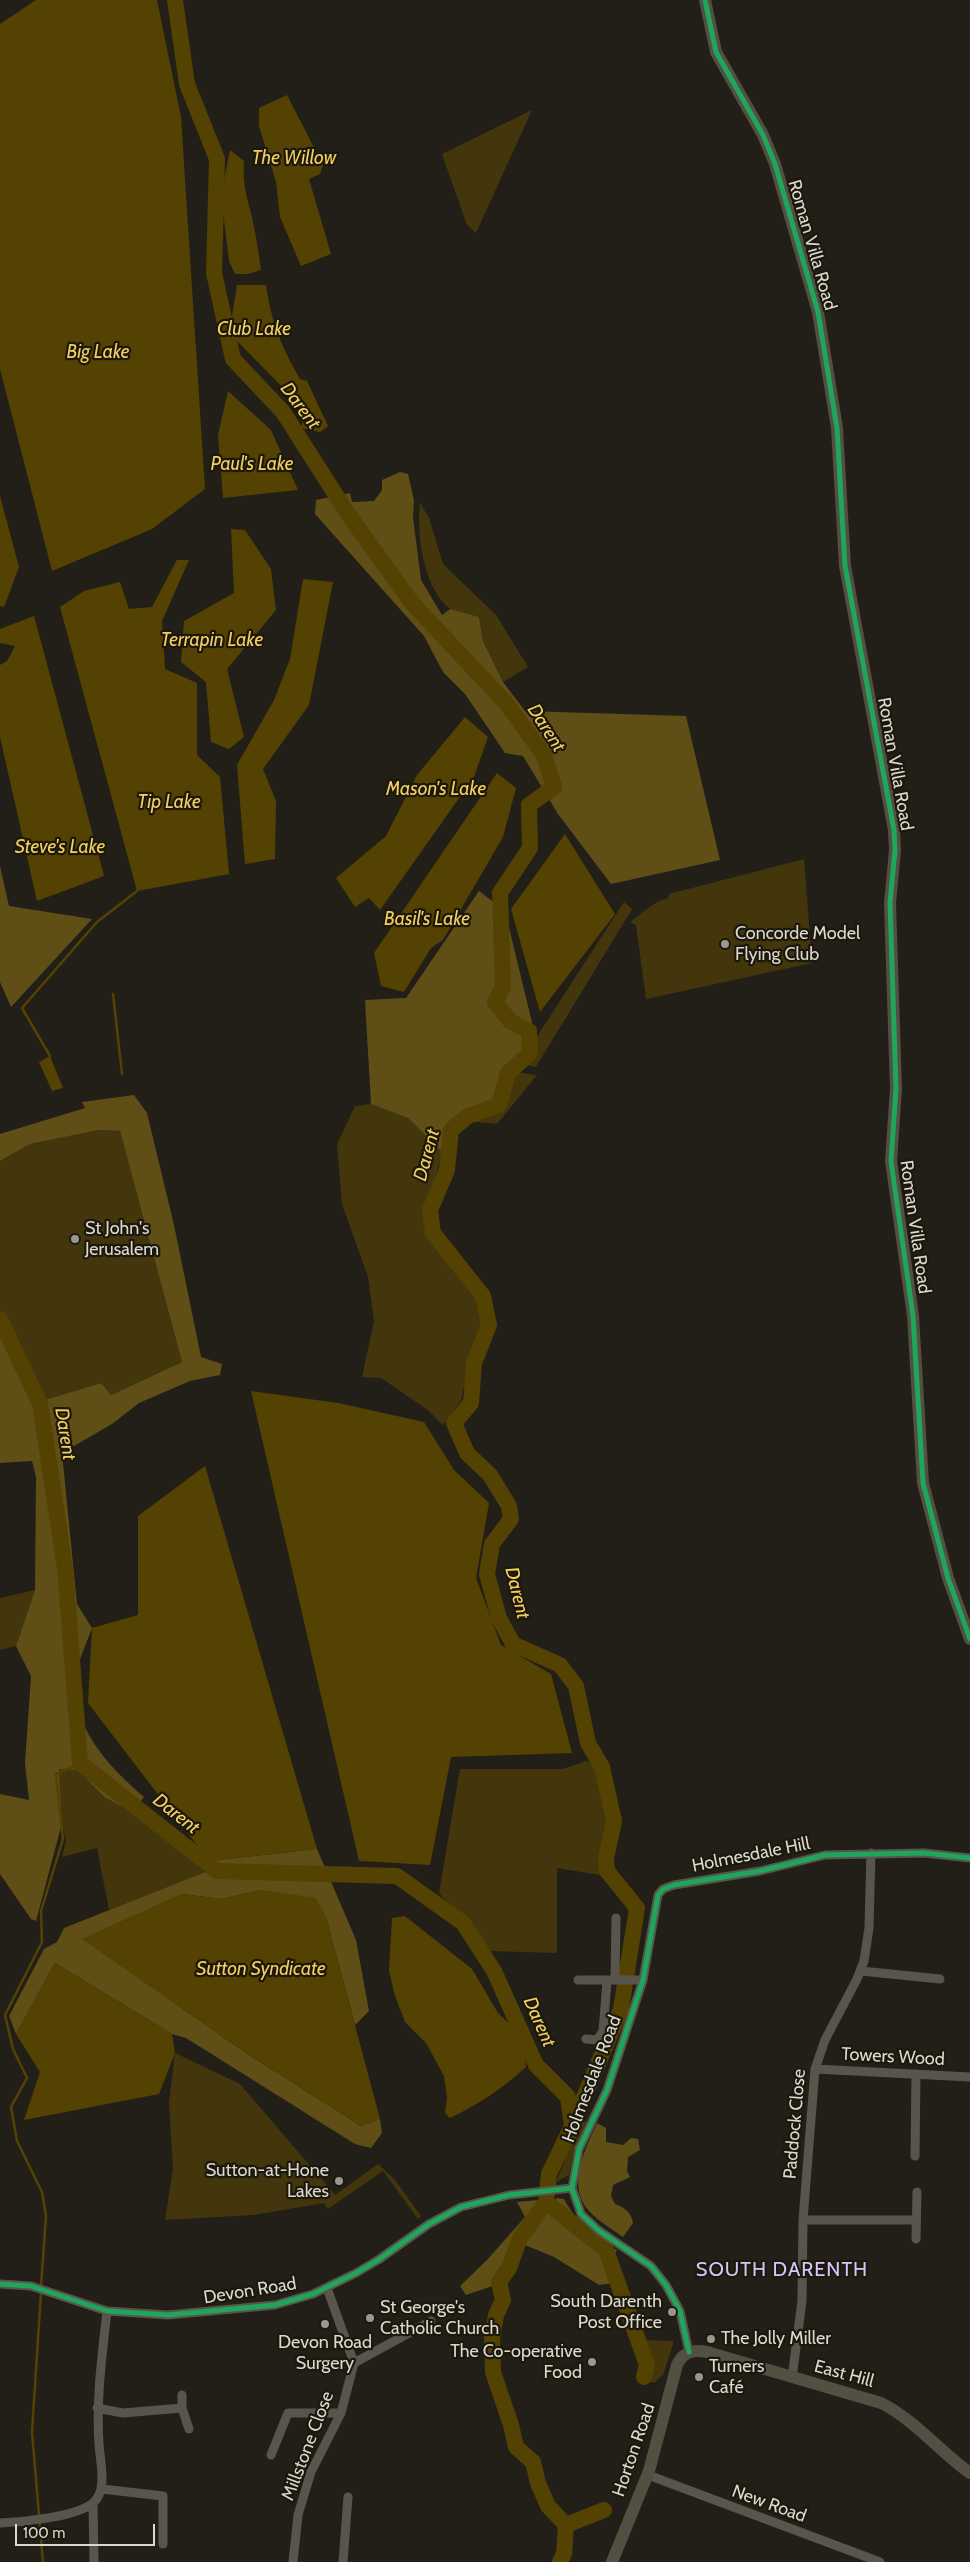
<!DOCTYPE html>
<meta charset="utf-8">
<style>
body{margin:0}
#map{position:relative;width:970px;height:2562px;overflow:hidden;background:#221f18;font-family:Cabin,sans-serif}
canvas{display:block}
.scale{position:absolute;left:15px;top:2524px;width:140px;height:22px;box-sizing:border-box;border:2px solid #dbd8d0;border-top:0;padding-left:6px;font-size:15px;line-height:18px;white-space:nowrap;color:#dbd8d0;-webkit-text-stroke:4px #1c180b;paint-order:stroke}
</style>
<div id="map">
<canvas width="970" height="2562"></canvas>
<div class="scale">100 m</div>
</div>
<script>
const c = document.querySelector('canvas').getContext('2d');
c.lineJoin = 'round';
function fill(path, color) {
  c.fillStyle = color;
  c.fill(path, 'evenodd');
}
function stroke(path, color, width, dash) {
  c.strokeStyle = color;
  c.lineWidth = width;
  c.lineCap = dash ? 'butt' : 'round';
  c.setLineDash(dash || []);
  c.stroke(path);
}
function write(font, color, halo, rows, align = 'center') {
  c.font = font + ' Cabin,sans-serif';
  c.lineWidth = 4.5;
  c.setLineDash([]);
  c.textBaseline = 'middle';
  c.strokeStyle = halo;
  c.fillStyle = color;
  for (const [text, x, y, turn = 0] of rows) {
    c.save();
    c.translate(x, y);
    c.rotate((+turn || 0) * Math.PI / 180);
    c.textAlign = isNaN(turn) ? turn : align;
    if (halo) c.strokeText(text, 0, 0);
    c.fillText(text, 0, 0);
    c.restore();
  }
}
fill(new Path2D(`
 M532,110l-56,123 -9,-8 -25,-71z
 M420,503l9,15 14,46 53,51 32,52 -25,15 -20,-41 -4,-24c-8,-2 -23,-3 -30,-9 -25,-19 -33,-75 -29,-105z
 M804,859l8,104 -166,36 -10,-74 -6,-3c15,-10 19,-18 38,-24l1,-4z
 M624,902l8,7 -96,158 -20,-4 20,-25z
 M508,1071l29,4 -40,49 -47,-5 43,-20z
 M371,1104l36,13 35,35 -15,62 8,31 45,55 2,28 -12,29 -9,44 -18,24 -15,-15 -47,-32 -19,-1 12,-56 -6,-44 -26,-73 -5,-60 18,-38z
 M99,1130l21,1 62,231 -71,33 -10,-12 -68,20 -33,-86v-156l30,-17z
 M35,1590l-19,56 -16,4v-52z
 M586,1761l10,3 14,56 -6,31 2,25 -49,-8v85l-67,-2 -51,-58 21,-124h103z
 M59,1769l19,1 26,27 28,15 73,60 -96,38 -12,-62 -35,9 4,-16 -4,-18z
 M175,2053l65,31 95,111 43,-31 17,16 26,36 -3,3 -35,-48 -55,38 -4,-6 -71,12 -88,5 8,-52 -4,-65z
 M581,2120l5,2 -12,29 -5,24 -13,7z
 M643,2340l31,1 -11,34 -9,8 -7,-2 4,-19z`), '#43360d');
fill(new Path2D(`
 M400,472l8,2 6,26 -1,18 8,62 21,35 8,-6 29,8 4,24 20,41 22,29 161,5 34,144 -109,24 -53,-70 -35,-58 -18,-3 -40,-59 -22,-22 -19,-36 -109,-122 1,-14 34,-7 2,9 22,-1 8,-11v-10z
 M0,866l9,40 83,13 -81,88 -11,-25z
 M479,891l26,20 31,128 -28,32 -15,28 -42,20 -9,33 -34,-34 -37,-14 -6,-104 41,-2z
 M134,1095l13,18 27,112 27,132 21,7 -2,11 -30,6 -51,22 -27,21 -50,29 15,151 15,24c-5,14 -16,38 -17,52 -3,48 35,88 69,117l-12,15 -28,-15 -26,-27 -19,-1 3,54 -26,98 -5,-2 -31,-45v-80l29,6 -4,-37 6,-87 -15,-30 19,-56 1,-113 -4,-16 -32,2v-146l34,86 67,-20 10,12 71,-33 -62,-231 -21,-1 -69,14 -30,17v-27l85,-26 -3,-6z
 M317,1849l39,91 13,71 -14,14 -29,-108 -64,-27 -41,9 -39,-5 -99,45 163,114 115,73 19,-7 2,14 -11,15 -16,-4 -169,-106 -14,-4 -117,-71 -39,71 -7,-18 35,-67 13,-7 7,-14 141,-56 4,-11z
 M597,2123l9,5v14l17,3 8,-7 7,1 2,11 -12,7 -1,14 3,6 -17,8 -2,11 4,8c10,4 16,8 18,19l-10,14c-11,-8 -25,-16 -34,-26 -23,-25 -4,-62 8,-88z
 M556,2198l8,1c11,21 32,42 53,51l-7,12 4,21 -15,2 -45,-28 -29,-12 -18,36 -41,14 -6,-9 27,-26 38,-43 -8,-15 21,-2 1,7 14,8 4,-2z`), '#5f4f17');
fill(new Path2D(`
 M36,0h121l24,117 24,372 -53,40 -100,42 -52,-202v-345z
 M287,95l36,70 -3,9 -11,5 22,75 -30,12 -21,-49 -4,-35 -17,-56v-18z
 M230,150l14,11c-2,29 5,39 10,66 3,14 5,29 7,43l-13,4h-13l-6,-13 -8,-66z
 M237,285h29c6,40 15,60 34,94l7,2 21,45 -8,6 -19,-4 2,-10 -4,-14 -63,-64 -4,-24z
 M228,391l43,39 27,60 -75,8 -5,-63z
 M0,496l19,71 -15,40 -4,-1z
 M231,529l14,1 26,39 5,41 -49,59 17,68 -15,12 -18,-7 -5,-60 -25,-20 3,-41 50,-28z
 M177,560h12l-27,61 3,48 32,14v72l23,22 9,97 -92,17 -77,-284 24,-16 36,-9 9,27 23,-2z
 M303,579l30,3 -24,123 -46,64 13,32 -1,58 -30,5 -8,-99 37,-65 16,-41z
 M34,616l70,260 -67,25 -37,-164v-72l7,-4 8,-15 -15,-3v-14z
 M465,717l23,20 -14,40 -94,133 -11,-12 -14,9 -19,-29 50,-42 31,-61z
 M497,773l19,15 -13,49 -60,103 -12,8 -27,44 -23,-6 -7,-33z
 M565,834l50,80 -75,98 -29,-103z
 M50,1056l13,32 -11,3 -13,-29z
 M251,1391l87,12 86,19 30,48 35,33 -13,75 25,67 50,29 21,79 -121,4 -21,108 -71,-4z
 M205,1466l112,383 -108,12 -121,-158 4,-75 46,-13v-99z
 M262,1890l54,8 10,19 54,202 -19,7 -115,-73 -164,-114 100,-45 39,5z
 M405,1916l67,53 26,44 16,15 11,27 1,12c-24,22 -47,37 -76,51l-5,-5 2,-16 -3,-21 -18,-33 -21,-21 -11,-29 -5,-23 3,-52z
 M55,1963l117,71 3,19 -16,41 -135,26 16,-48 -24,-38z`), '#544202');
stroke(new Path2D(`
 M113,994l9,80
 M50,1056l-28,-48 75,-86 40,-31
 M41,2286l5,-70 -4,-24 -25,-51 -6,-34 16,-29 -14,-29 -8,-34 37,-73 -1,-31 22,-72 -7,-65 24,-11
 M41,2292l-9,140 11,130`), '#544202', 2.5);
stroke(new Path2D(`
 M175,0l12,84 30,75 -3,114 19,86 50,53 65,102 64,89 94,100 38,52 10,32 -25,18 1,43 -30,45 3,94 -8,15 15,19 19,10 1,22 -22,20 -9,32 -31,11 -17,14 -4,40 -17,40 3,23 50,63 6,29 -15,38 -3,40 -17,20 13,30 23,22 19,31 2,13 -19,25 -5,30 12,44 14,26 47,21 16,21 12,57 14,24 12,54 -8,37 1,13 30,37 -16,101 -49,117 -23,48 -3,28 -26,36 -11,30 -10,14 4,18 -7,15 -4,23 1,34 18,53 5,22 17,15 5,21 10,23 18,19 -2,29 -4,8
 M0,1319l40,85 25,164 15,195 137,108 180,5 66,47 31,48 42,94 32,32 4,29
 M546,2202l60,48 41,115 -3,12
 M566,2525l38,-15`), '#544202', 16);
stroke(new Path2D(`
 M861,1971l79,8
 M615,1979l1,-61
 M578,1980h65
 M586,2039l11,1 6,-9 4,-50
 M815,2069l155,8
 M915,2156l1,-82
 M803,2220h113
 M916,2239l1,-47
 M0,2284l31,2 76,25 61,4 107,-10 38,-11 43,-21 22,-13 51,-36 32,-17 48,-12 63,-7
 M689,2352l-9,-41 -14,-26 -15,-19 -53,-36 -17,-16 -9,-26 7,-39 28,-59 36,-110 15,-85 5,-6 11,-4 86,-14 65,-16 99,-2 46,5
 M354,2363l77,-42
 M792,2378l10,-77 1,-81 12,-151 10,-29 32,-61 7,-18 5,-33 2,-75
 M182,2395v13l7,21
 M97,2408l26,5 59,-5
 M271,2455l17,-42h53
 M648,2475l232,87
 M102,2489l61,7v48
 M93,2503l1,59
 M0,2523c22,-1 76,-6 93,-20 15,-12 7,-42 6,-59 -3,-45 3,-88 8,-133
 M293,2562l5,-47 13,-43 30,-59 13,-50 -27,-75
 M343,2562l5,-65`), '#58564c', 9);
stroke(new Path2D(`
 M705,0l11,52 47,83 12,29 43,148 19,116 8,138 49,264 1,20 -5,53 6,186 -5,72 22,155 10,167 25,95 22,61
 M612,2562l37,-91 28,-106c6,-13 16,-16 30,-13l174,51c34,17 58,48 89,70`), '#534f42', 12);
stroke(new Path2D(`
 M705,0l11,52 47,83 12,29 43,148 19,116 8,138 49,264 1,20 -5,53 6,186 -5,72 22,155 10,167 25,95 22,61
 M0,2284l31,2 76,25 61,4 107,-10 38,-11 43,-21 22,-13 51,-36 32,-17 48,-12 63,-7
 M689,2352l-9,-41 -14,-26 -15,-19 -53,-36 -17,-16 -9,-26 7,-39 28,-59 36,-110 15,-85 5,-6 11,-4 86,-14 65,-16 99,-2 46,5`), '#20a55d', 5);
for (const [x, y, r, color] of [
 [725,944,5,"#9a9790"],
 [75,1239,5,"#9a9790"],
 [339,2181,5,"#9a9790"],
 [672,2312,5,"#9a9790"],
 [370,2318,5,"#9a9790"],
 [325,2324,5,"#9a9790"],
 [711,2339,5,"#9a9790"],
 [592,2362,5,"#9a9790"],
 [699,2377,5,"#9a9790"]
]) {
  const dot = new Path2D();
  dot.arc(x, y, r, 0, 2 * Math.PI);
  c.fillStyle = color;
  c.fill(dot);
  stroke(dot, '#1c180b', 2);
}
write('18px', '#dbd8d0', '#1c180b', [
 ["Roman Villa Road",812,245,74],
 ["Roman Villa Road",895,764,80],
 ["Roman Villa Road",915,1227,82],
 ["Holmesdale Hill",751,1855,-11],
 ["Towers Wood",893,2057,3],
 ["Holmesdale Road",592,2079,-69],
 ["Paddock Close",795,2124,-85],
 ["Devon Road",250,2291,-9],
 ["East Hill",844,2374,15],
 ["Millstone Close",308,2446,-69],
 ["Horton Road",634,2450,-71],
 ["New Road",769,2504,20]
]);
write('18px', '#dbd8d0', '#1c180b', [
 ["Concorde Model",735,934],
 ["Flying Club",735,955],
 ["St John's",85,1229],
 ["Jerusalem",85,1250],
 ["Sutton-at-Hone",329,2171,"right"],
 ["Lakes",329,2192,"right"],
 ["South Darenth",662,2302,"right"],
 ["Post Office",662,2323,"right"],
 ["St George's",380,2308],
 ["Catholic Church",380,2329],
 ["The Jolly Miller",721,2339],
 ["Devon Road",325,2343,"center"],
 ["Surgery",325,2364,"center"],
 ["The Co-operative",582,2352,"right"],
 ["Food",582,2373,"right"],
 ["Turners",709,2367],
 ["Café",709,2388]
], 'left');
write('italic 19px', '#f3cf62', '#1c180b', [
 ["The Willow",294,158],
 ["Club Lake",254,329],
 ["Big Lake",98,352],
 ["Darent",300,406,53],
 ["Paul's Lake",252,464],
 ["Terrapin Lake",212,640],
 ["Darent",546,728,57],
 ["Mason's Lake",436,789],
 ["Tip Lake",169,802],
 ["Steve's Lake",60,847],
 ["Basil's Lake",427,919],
 ["Darent",427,1155,-75],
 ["Darent",65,1434,81],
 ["Darent",517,1593,76],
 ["Darent",176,1814,38],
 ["Sutton Syndicate",261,1969],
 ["Darent",539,2022,66]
]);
c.letterSpacing = '1px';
write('20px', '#d8c4fc', '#1c180b', [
 ["SOUTH DARENTH",782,2270]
]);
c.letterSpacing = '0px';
</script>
